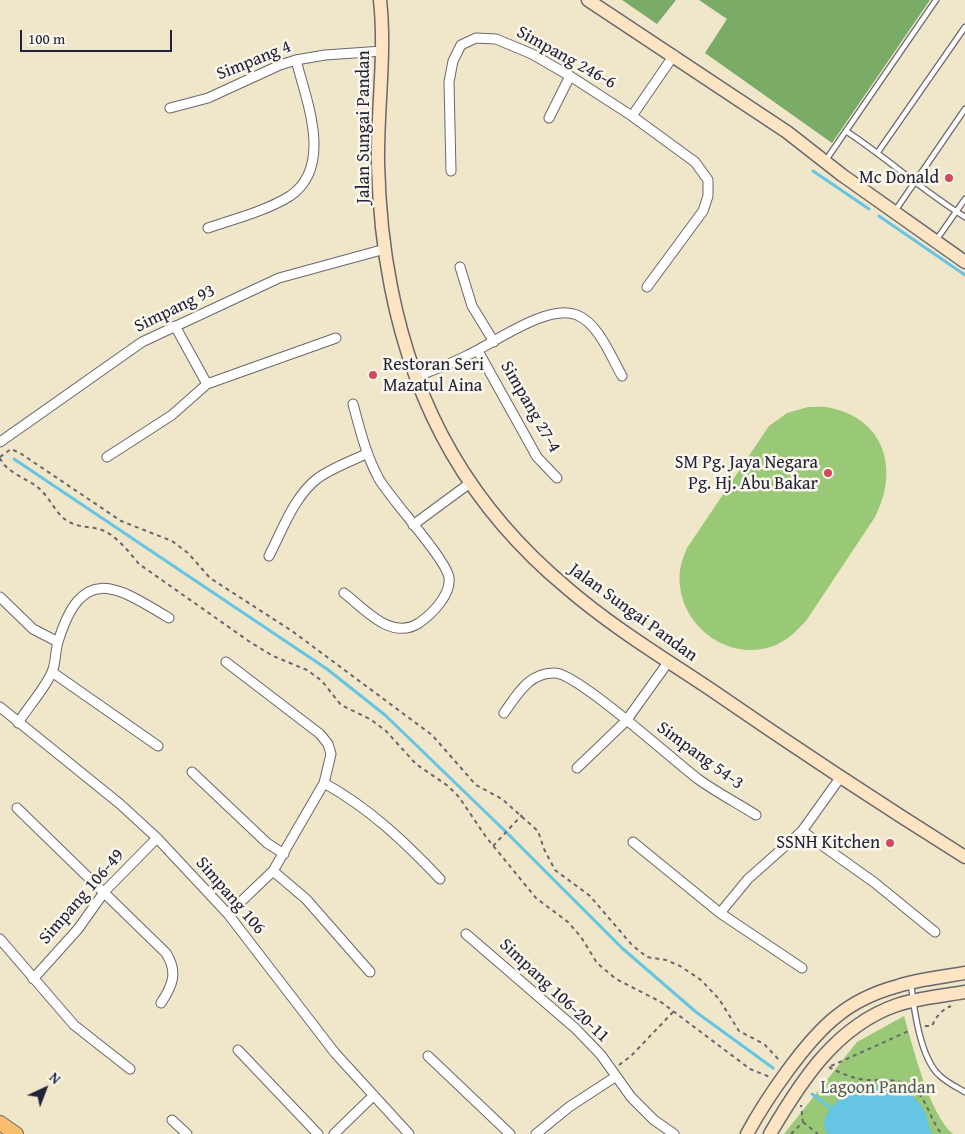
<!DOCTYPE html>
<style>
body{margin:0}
#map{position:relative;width:965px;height:1134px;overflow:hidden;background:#f0e6ca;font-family:"Gentium Book Plus",serif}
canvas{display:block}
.north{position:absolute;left:20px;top:1064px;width:50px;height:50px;-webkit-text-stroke:4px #fbf7ec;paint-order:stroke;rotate:43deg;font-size:14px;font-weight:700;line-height:20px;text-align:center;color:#22223b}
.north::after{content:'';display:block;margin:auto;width:18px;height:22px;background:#22223b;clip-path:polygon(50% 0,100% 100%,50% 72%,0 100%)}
.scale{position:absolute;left:20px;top:30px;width:152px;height:22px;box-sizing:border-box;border:2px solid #22223b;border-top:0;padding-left:6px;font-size:15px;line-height:18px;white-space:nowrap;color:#22223b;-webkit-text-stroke:4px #fbf7ec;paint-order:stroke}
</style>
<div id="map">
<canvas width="965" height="1134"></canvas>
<div class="north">N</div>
<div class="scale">100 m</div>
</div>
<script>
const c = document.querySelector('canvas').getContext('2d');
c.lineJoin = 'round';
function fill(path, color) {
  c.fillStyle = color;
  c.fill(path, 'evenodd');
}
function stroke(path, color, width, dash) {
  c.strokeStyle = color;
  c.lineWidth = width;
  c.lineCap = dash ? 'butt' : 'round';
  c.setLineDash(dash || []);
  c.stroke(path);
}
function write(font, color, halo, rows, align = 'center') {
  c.font = font + ' "Gentium Book Plus",serif';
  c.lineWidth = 5;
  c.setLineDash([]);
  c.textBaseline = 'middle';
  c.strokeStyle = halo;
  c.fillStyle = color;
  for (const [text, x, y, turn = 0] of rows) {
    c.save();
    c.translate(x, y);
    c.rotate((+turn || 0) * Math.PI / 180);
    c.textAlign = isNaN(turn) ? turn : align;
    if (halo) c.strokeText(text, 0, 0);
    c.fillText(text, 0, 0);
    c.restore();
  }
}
fill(new Path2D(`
 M808,407c8,0 16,-1 23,1 55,12 68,63 44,109l-69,104c-9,9 -17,18 -30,24 -49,20 -102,-23 -96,-75 1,-7 4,-15 7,-22l82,-122 18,-13z
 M904,1016c9,31 25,98 49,118h-169l73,-92z`), '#99c876');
fill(new Path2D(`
 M622,0h54l-19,24z
 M699,0h231l-98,143 -127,-90 22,-34z`), '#7aac67');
fill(new Path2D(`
 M885,1085c18,2 34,12 41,30 2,6 3,13 6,19h-104c-12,-15 7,-29 16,-41h15l11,-6z`), '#65c5e3');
stroke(new Path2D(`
 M813,171l56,38
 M879,216l86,59
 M14,459l313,210 58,46 118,114 119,119 74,64 77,56
 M812,1094l19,14`), '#65c5e3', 3);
const lane = new Path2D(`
 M846,131c41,27 77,60 119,86
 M878,152l87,-125
 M826,160l110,-160
 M895,211l70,-102
 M937,239l28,-40
 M911,984c3,25 9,73 28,91 7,7 17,12 26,17`);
const street = new Path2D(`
 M170,108l38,-10 72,-33 16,-5 29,-5 58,-4
 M632,116l42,-61
 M549,118l21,-42
 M451,171l-2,-89 4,-21 8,-16 15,-7 20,1 36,15 38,22 62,40 63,46 13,18v16l-5,15 -56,76
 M208,228c26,-9 58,-17 82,-32 44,-30 16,-96 6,-136
 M460,267l12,39 22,36
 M175,326l32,58
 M478,351l59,106 20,21
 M415,377c18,-7 36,-13 53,-22 26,-12 80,-52 109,-40 22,9 34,42 45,61
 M0,442l142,-100 137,-64 106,-29
 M107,457l65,-42 35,-31 129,-46
 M413,525l57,-42
 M269,556c13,-25 25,-60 49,-78 14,-10 33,-17 48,-24
 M344,593c21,16 47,48 75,30 13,-9 32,-28 30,-45 -2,-18 -57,-77 -70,-99 -13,-24 -19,-49 -26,-75
 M0,597l33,32 25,13
 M226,662l94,72 8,10 3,10 -7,29 -51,88 -45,43
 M52,672l106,74
 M0,707l120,97 37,34 71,76 107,139 74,81
 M504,713c13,-18 25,-41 51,-40 22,0 119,88 143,106 18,13 39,24 58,36
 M18,723c10,-16 26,-33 34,-51 4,-9 3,-20 6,-30 24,-78 57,-57 111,-24
 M577,768l49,-47 43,-60
 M192,772l75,71 17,11
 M324,783c45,25 80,58 116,96
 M17,808l149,145c12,19 7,32 -5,50
 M802,831l73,52 60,49
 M633,842l87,71 82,55
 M273,871l33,28 64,73
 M720,913l28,-34 54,-48 38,-53
 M466,934l109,94 26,27 30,42 23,23 20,14
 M0,939l74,86 56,44
 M33,979l45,-50 27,-38 52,-53
 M238,1050l80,84
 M428,1056l82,78
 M172,1120l15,14
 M334,1134l38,-37
 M536,1134l33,-27 46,-30`);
const secondary = new Path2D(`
 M380,0c6,55 -3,109 -2,164 1,41 5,83 13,123 24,123 80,221 176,301 44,38 95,69 143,101 84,58 169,114 255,168
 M588,0l199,132 55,43 123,87
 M747,1134c19,-35 59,-94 90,-118 17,-14 39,-24 61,-30 21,-7 45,-9 67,-13
 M770,1134c31,-53 66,-108 127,-129 21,-7 46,-9 68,-13`);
const primary = new Path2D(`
 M0,1123l16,11`);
stroke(lane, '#6a676d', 7);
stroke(street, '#6a676d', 11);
stroke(secondary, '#6a676d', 15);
stroke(primary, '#6a676d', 16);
stroke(new Path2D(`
 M0,457l11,-8 9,4 101,68 51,20 16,12 22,25 82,53 140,104 44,50 26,14 36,32 6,18 11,21 35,26 42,49 15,12 19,3 14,6 21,14 18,19 20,32 25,13 17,18
 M0,458c5,13 25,20 36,28 13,9 19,27 30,34 11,8 24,6 36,10 15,6 27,22 37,34l111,78 23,14 34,14 15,11 19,24 29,14 16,12 30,33 32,22 11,11 27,40 50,61 32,24 13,15 16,26 19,16 45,23 89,67 20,8
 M493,846l29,-31
 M925,1026h7c4,-9 9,-16 19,-20
 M619,1065l12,-9 43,-45
 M831,1066l80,-36
 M829,1067c11,6 27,13 40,13 18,0 33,-2 47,11 13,13 15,31 26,43
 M803,1122l15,12
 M791,1134l12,-12 -2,-17`), '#6a676d', 2, [4, 4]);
stroke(lane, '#fff', 4.5);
stroke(street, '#fff', 9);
stroke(secondary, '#fde5c4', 12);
stroke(primary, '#f9bf6c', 14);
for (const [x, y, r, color] of [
 [949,178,5,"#d1495b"],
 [373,375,5,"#d1495b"],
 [828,473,5,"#d1495b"],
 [890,843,5,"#d1495b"]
]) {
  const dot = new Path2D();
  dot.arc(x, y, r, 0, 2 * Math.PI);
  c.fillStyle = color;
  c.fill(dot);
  stroke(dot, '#fbf7ec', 2);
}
write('18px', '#22223b', '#fbf7ec', [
 ["Simpang 246-6",566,58,29],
 ["Simpang 4",254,61,-22],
 ["Jalan Sungai Pandan",364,127,-90],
 ["Simpang 93",175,309,-26],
 ["Simpang 27-4",530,407,60],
 ["Jalan Sungai Pandan",633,613,36],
 ["Simpang 54-3",700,756,36],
 ["Simpang 106",230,896,49],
 ["Simpang 106-49",82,897,-49],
 ["Simpang 106-20-11",554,991,43]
]);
write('18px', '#22223b', '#fbf7ec', [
 ["Mc Donald",939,178],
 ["Restoran Seri",383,365,"left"],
 ["Mazatul Aina",383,386,"left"],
 ["SM Pg. Jaya Negara",818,463],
 ["Pg. Hj. Abu Bakar",818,484],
 ["SSNH Kitchen",880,843]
], 'right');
write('18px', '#4c5c50', '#fbf7ec', [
 ["Lagoon Pandan",878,1088]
]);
</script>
